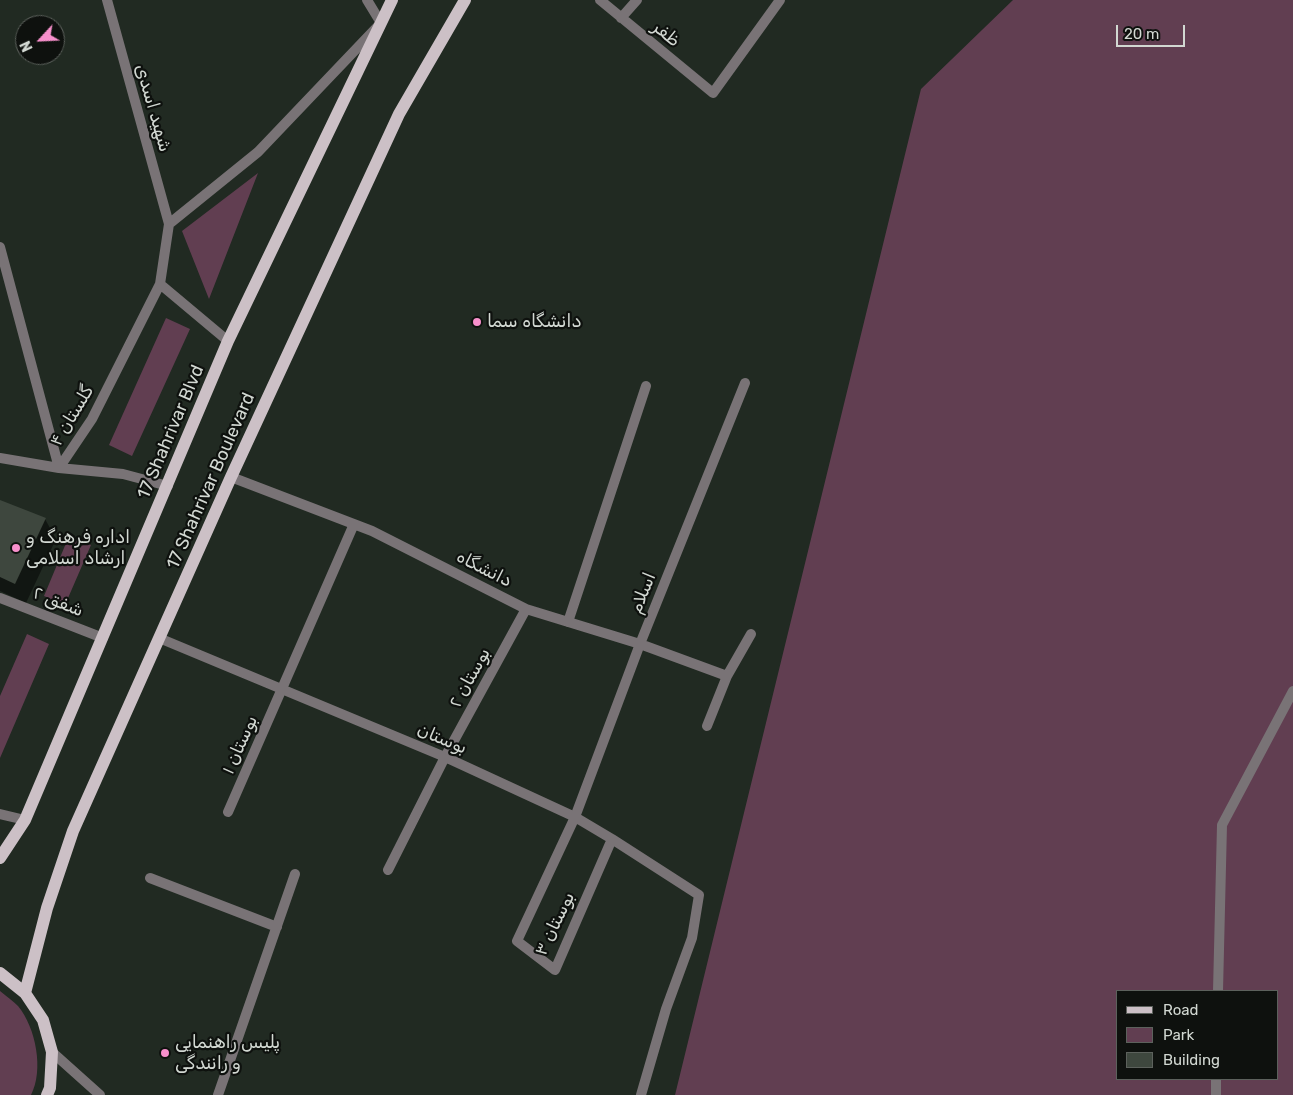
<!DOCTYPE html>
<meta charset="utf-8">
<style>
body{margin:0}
#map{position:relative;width:1293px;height:1095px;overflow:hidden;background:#212a22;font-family:Rubik,sans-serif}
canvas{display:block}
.legend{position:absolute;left:1116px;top:990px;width:162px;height:90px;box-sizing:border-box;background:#0e110e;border:1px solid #5c615c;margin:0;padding:6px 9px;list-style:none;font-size:15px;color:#d2d8d2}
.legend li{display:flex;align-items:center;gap:10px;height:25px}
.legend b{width:25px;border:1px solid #5c615c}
.north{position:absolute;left:15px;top:15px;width:50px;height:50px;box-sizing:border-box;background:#0e110e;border:1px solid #5c615c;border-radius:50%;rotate:245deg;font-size:14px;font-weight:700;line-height:20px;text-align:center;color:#d2d8d2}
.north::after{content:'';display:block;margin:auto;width:18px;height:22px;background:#f890cc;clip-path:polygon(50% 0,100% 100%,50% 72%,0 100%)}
.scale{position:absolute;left:1116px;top:25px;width:69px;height:22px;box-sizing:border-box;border:2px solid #d2d8d2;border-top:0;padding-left:6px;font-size:15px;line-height:18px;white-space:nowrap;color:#d2d8d2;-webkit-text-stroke:4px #0e110e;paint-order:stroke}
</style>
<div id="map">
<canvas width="1293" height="1095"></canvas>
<ul class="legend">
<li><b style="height:6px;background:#ccc0c6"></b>Road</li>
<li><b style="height:14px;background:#613e51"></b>Park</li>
<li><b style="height:14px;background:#3e473e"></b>Building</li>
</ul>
<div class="north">N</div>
<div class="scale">20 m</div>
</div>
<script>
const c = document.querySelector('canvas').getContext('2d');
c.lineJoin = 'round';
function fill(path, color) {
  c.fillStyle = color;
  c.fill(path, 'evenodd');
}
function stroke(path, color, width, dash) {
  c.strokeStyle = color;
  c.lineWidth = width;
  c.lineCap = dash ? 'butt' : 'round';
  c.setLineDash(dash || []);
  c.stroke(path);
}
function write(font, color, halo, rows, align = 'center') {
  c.font = font + ' Rubik,"Noto Naskh Arabic",sans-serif';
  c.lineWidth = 4.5;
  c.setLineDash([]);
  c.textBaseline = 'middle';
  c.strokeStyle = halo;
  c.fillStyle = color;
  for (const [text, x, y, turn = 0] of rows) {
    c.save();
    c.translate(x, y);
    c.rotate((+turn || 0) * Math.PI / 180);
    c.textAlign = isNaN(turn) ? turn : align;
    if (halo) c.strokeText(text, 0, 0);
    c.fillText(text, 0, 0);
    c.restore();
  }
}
fill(new Path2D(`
 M1013,0h280v1095h-618l246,-1006zM1117,991h160v88h-160z
 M258,173l-49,126 -27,-68z
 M166,318l24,11 -58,127 -23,-11z
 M69,536l22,9 -26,60 -21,-9z
 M27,634l22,10 -49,114v-62z
 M0,991c6,5 13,10 18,15 18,22 26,64 13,89h-31z`), '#613e51');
fill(new Path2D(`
 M0,502l45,17 11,20 -30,64 -26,-12z`), '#0007');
fill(new Path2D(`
 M0,500l46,18 -31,66 -15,-7z`), '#3e473e');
stroke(new Path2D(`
 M150,878l127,49
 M218,1095l77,-221`), '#797376', 10);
stroke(new Path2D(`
 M600,0l113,93 67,-93
 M621,18l16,-18
 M169,224l89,-72 123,-129 -14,-23
 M0,247l59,221 33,-49 68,-135 9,-60 -62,-224
 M160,284l68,57
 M0,458l59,10 64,6 45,12
 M231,477l141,54 154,78 114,35 87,32
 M0,598l103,40
 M568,622l78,-236
 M159,638l286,119 130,60 37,22 87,56 -7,43 -26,71 -25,86
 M707,726l20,-50 24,-42
 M228,812l126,-288
 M0,814l25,6
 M612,839l-57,131 -38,-29 58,-124 65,-173 105,-261
 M388,870l57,-113 81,-148
 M1218,991l4,-166 71,-134
 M52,1052l48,43
 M1216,1095v-16`), '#797376', 10);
stroke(new Path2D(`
 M0,858l25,-38 203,-479 164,-341
 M0,973l25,20 18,27 9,32 -2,36 -3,7
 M25,993l22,-85 26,-77 158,-354 168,-363 66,-114`), '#ccc0c6', 12);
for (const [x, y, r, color] of [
 [477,322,5,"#f890cc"],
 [16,548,5,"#f890cc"],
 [165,1053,5,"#f890cc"]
]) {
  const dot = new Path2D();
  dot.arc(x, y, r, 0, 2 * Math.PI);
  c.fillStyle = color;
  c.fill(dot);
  stroke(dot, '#0e110e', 2);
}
write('18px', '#d2d8d2', '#0e110e', [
 ["ظفر",666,34,39],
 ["شهید اسدی",153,108,74],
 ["گلستان ۴",72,416,-59],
 ["17 Shahrivar Blvd",171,432,-67],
 ["17 Shahrivar Boulevard",211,481,-66],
 ["دانشگاه",484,569,27],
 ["اسلام",643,593,-68],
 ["شفق ۲",58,602,22],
 ["بوستان ۲",470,678,-61],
 ["بوستان",442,739,23],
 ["بوستان ۱",240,745,-66],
 ["بوستان ۳",555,924,-64]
]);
write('18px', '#d2d8d2', '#0e110e', [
 ["دانشگاه سما",487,322],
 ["اداره فرهنگ و",26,538],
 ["ارشاد اسلامی",26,559],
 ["پلیس راهنمایی",175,1043],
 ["و رانندگی",175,1064]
], 'left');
</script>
